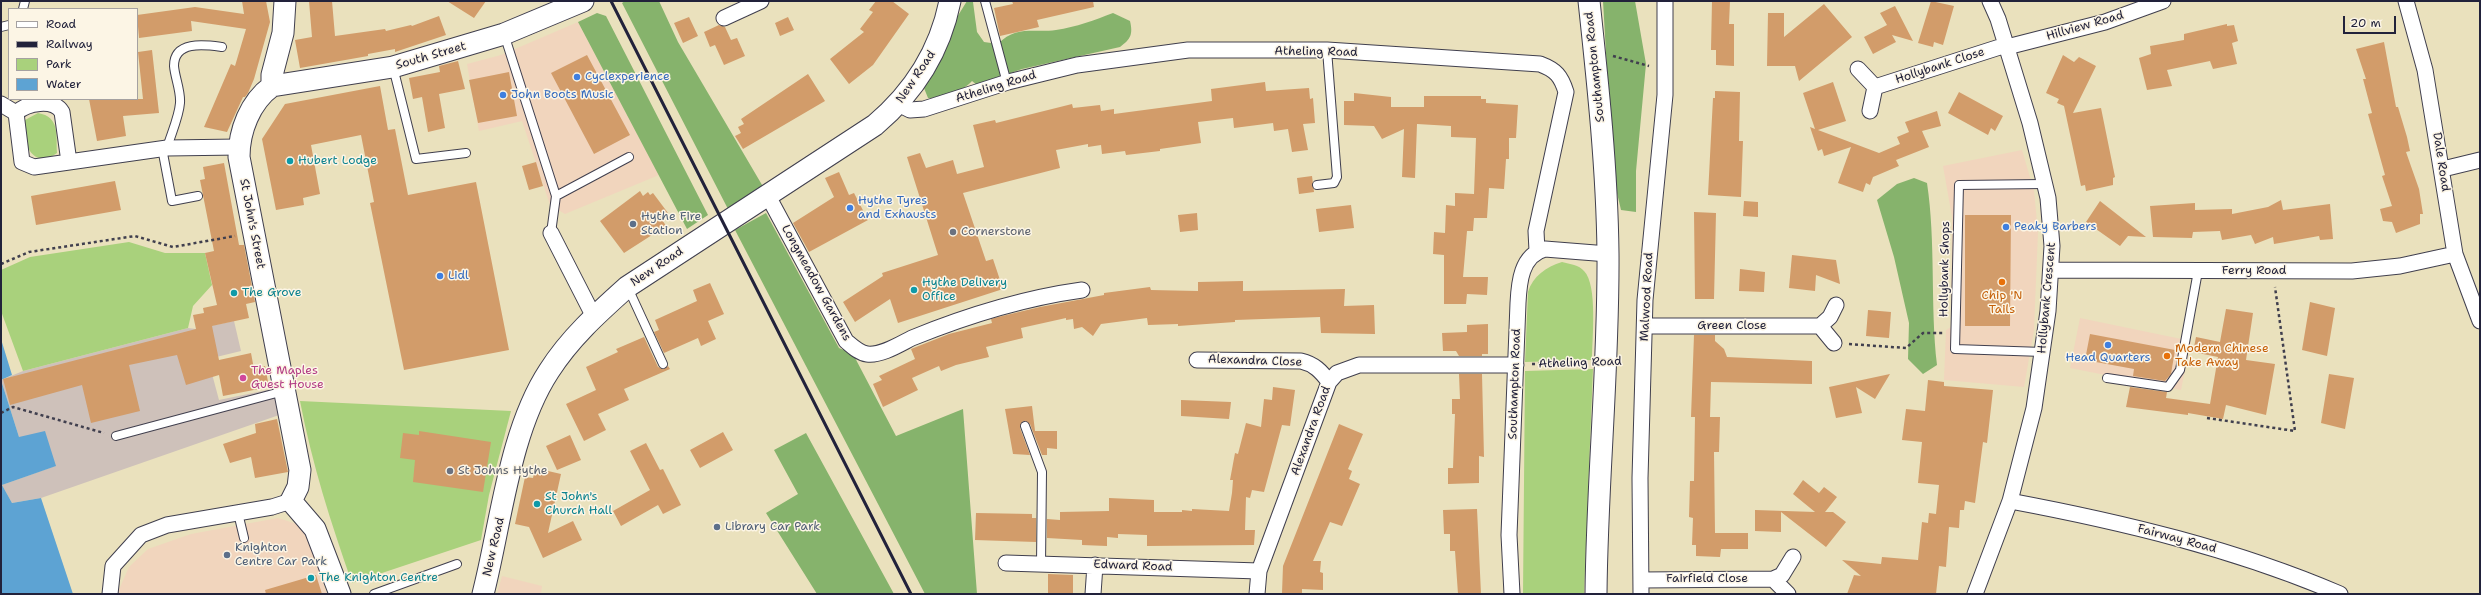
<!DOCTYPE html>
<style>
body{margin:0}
#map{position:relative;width:2481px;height:595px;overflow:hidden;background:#eae1bd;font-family:"Shantell Sans",sans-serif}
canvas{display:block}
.frame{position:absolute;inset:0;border:2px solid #22223b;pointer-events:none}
.legend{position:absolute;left:8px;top:8px;width:130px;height:92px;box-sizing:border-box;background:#fcf5e5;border:1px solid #a5a1a1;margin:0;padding:5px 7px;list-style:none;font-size:12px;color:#22223b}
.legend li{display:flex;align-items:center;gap:8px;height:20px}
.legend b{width:20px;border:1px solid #a5a1a1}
.scale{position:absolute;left:2343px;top:16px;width:53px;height:18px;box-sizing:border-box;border:2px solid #22223b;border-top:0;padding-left:5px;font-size:12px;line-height:14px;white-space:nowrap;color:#22223b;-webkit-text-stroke:3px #fcf5e5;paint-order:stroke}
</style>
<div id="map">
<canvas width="2481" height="595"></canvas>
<div class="frame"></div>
<ul class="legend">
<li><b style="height:5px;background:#fff"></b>Road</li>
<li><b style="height:5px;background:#22223b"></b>Railway</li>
<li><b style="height:11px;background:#a9d17c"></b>Park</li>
<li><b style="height:11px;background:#5da3d3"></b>Water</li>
</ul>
<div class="scale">20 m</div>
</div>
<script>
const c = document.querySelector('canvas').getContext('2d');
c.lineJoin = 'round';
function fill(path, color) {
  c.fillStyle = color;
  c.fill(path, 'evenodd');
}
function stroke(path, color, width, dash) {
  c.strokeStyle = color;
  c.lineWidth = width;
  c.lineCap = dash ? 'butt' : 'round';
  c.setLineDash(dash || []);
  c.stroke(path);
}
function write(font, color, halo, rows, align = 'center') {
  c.font = font + ' "Shantell Sans",sans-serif';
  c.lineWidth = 3;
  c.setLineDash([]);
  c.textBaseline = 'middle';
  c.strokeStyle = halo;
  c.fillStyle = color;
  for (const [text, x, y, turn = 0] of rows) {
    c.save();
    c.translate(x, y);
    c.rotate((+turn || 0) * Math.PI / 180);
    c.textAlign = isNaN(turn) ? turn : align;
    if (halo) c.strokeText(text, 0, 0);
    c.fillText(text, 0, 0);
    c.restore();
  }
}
fill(new Path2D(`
 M578,22l81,153 -94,39 -15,-9 -28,-84 -43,10 -12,-67 34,-9z
 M2022,150l12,41 4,41 -4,98 -10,57 -80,-7 2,-50 5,-3 1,-110 -9,-51z
 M2080,318l111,23 -10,49 -111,-22z
 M278,518l19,6 12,15 18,55h-210l12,-27 19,-18 43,-15z
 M502,576l40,10 -1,8h-44z`), '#f1d5bd');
fill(new Path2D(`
 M234,321l7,30 -33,8 11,41 58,-12 5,26 -241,84 -29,5 -10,-18 53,-19 -36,-29 -18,-57 22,-9 165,-43 8,1z`), '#cec1ba');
fill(new Path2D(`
 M38,113c22,4 18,21 19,40 -25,18 -36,-12 -32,-33z
 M129,242l36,11h40l7,32 -19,21 -5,22 -165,43 -22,-60v-41l29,-13z
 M1562,262c8,2 17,3 22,9 14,14 8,69 8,89l-67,2 3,-70c5,-16 18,-25 34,-30z
 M1593,369l-9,225h-61l2,-223z
 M300,401l211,10 -22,84 -8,45 -129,43c-21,-60 -40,-119 -52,-182z`), '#a9d17c');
fill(new Path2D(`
 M625,1h34l19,41 87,148 -37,19 -106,-206z
 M967,1l6,1 4,30 7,10 14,2c18,-19 36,-11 58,-14 20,-3 39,-10 57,-17l17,8c3,13 1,18 -10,26l-98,22 -45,16 -5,-4c-8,10 -31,17 -44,17l-4,-10 22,-40 8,-26z
 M1603,1h32l11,63 -10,107v41l-15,-2 -8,-34z
 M597,13l9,3 102,199 -21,14 -109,-207z
 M1914,178l13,5c9,60 3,122 10,182l-14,9 -15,-15 1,-36 -15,-66 -17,-57 20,-16z
 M766,213l73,135 14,6 43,82 67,-27 14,185h-52l-190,-364z
 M806,433l88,161h-77l-51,-81 32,-19 -24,-44z`), '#86b36c');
fill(new Path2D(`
 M1,339l11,36 -11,5z
 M1,380l18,57 26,-6 11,35 -54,19 10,18 29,-5 32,96h-72z`), '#5da3d3');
fill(new Path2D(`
 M242,1h24l4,21 -16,57 -6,14 -3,4h-2l-16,35 -23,-5 27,-63 4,2 11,-37 -55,-8 1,10 -53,7 -2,-23 58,-8 49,7z
 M309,1h23l3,35 50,-7 1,2 25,-6 1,1 27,-10 7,19 -51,17v-3l-27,5v2l-68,12 -5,-28 17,-3z
 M447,1h39l-12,17z
 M876,1h16l17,13 -36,51 -24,19 -19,-25 34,-27 -4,-3 13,-17 -4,-2z
 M1012,1h81l1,6 -57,13 2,7 -39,9 -6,-28 19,-4z
 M1712,1h18l-1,23h5v42l-18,-1v-15h-5z
 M1931,1l23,5 -11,39 -9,-3 -1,5 -15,-4z
 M1824,4l28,33 -53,44 -4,-15h-28l1,-53h16v24z
 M1895,6l18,35 -21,-6 4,7 -23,12 -9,-17 23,-12 -7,-12z
 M689,17l9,19 -15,7 -9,-20z
 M788,17l6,13 -14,6 -5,-13z
 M2227,24v2l7,-1 4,16 -6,2 5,21 -24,5 -3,-8 -43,9 5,16 -25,4 -8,-32 12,-4 -1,-8 34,-6v-6z
 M719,25l6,2 6,13 6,-2 8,18 -21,9 -9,-20 -5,2 -6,-15z
 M2384,42l12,65h2l9,30 3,14 -4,1 13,37 4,25h-3v10l-24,9 -4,-11 -9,-1 -3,-12 12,-3 -10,-30 3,-1 -17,-61 4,-1 -9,-34h3l-10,-30z
 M152,50l7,63 -36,3 3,20 -29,5 -8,-42h54l-5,-47z
 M587,55l43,80 -36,19 -43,-81z
 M2063,55l11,7 5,-5 17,9 -23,47 28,-5 14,69 -2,1v7l-27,6 -1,-6 -4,1 -17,-80 -7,-3 2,-4 -13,-6z
 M458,61l7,28 -26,5 6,34 -17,4 -6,-35 -9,2 -4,-21 31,-6 -1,-6z
 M509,72l8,44 -39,7 -9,-43z
 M808,74l17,27 -82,48 -8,-13 6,-3 -3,-6 6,-3 -3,-5z
 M1265,82l1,9 43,-3 1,11 3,-1 2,25 -12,1 5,26 -16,2 -4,-23 -14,2 -1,-8 -39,5 -1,-10 -35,4 3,21 -41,6v2l-34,4 -1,-4 -23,3 -1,-9 -13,2v-3l-32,6 4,18 -97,25 23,68 7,-2 10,30 -105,34 -8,-24 -35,23 -12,-20 40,-26 -1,-3 56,-18 -31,-98 13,-4 6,15 27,-8 4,14 27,-7 -11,-42 22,-5 1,3 76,-19 1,4 27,-3 1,6 13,-2v5l98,-13 -1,-12z
 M1833,82l13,39 -28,9 61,23 21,-9 -3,-7 12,-5 -4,-10 32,-11 4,15 -19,5 7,16 -33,13 3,6 -26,11 -3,8 -4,-2 -3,9 -25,-9 13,-36 -27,9 -2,-7 -4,2 -8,-24 5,2 -12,-36z
 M380,86l8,44 7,-1 13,66 68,-13 33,168 -105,20 -34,-167 4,-1 -13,-67 -50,10 9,49 -17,4 1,7 -28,5 -14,-71 23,-35z
 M1715,91l25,1 -1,49h4l-2,56 -33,-2 5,-97h2z
 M1959,92l44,24 -8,15 -4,-3 -3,7 -40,-22z
 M1354,93l37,4v10h33v-11h57v3h5v4l32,2 -2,33h-7v21h-3l-2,30 -15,-1 -2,30h-13l-1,13h-6l-4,46h25l-1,18 -20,-1 -1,10h-22v-49l-11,-1 1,-22 11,1 1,-28 9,1v-13l19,1 2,-56 -25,-1v-11l-34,-2 -2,54 -13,-1 2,-48 -22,10 -8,-13 -30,-1v-24h10z
 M536,162l7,24 -14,4 -7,-24z
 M224,163l15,82h5l11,57 -9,2 3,14 -37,8 7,34 32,-7 3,16 11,-3 4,21 -46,9 -4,-21 -33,10 -9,-30 -48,10 11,46 -49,12 -9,-38 -72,20 -7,-26 193,-50 -3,-14 11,-2 -1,-5 14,-3 -12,-52 9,-2 -14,-71 5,-1 -2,-12z
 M839,172l10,23 5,-2 14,27 -59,32 -16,-29 41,-26 -9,-19z
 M1312,176l2,16 -15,2 -2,-16z
 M115,181l6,29 -85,15 -5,-29z
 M640,191l3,5 5,-4 2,3 3,-2 15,20 -7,5 5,8 -42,27 -24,-32z
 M2281,200l2,10 47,-6 3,35 -13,1 -1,-4 -45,8 -1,-7 -18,7 -4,-9 -29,5 -2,-9 -27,1 -1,6 -39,-1 -3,-31 45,-3v7l37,-1v5l36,-7z
 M1744,201l14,1v15l-15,-1z
 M2100,201l46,36 -18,-1 -8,10 -34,-24z
 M1351,205l3,23 -35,4 -3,-23z
 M1694,212l22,1 -2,86h-19z
 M1197,213l1,17 -18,2 -2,-17z
 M1965,215h46l-1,111h-45z
 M1792,255l44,5 4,24 -24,-9 -1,16 -26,-3z
 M1740,269l25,3 -1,20 -25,-1z
 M1243,281v10l102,-2 -1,17 30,-1 1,29 -54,-1 -1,-16 -85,3v2l-57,4v-2l-30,1 -1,-7 -46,6 -8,12 -11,-9 -8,2 -1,-10 -7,1v-2l-45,10 2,10 -37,9 3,10 -33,8 -15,6 -2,-5 -27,12 6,12 -35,17 -10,-23 9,-4 -3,-4 36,-17 -4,-10 38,-15 43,-11 -1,-4 7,-2 42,-10 64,-12v-2l46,-6 1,3 47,1v-9z
 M710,283l14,31 -16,7 8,18 -15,7 -3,-8 -34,15 -10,-21 5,-2 -4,-10 42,-19 -4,-11z
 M2310,302l25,6 -8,48 -25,-6z
 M2226,309l27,4 -7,47 29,4 -9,51 -40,-10 -3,14 -35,-6v2l-62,-8 4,-20 37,5 -1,6 44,6 8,-47 -25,-5 3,-15 24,5z
 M1868,310l23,2 -2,26 -23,-2z
 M1488,324v30h-6v2h-23l-3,-5h-13l-1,-18 25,-1v-7z
 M2090,334l85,16 -4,24 -6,7 -32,-5 1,-7 -49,-9z
 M1694,335h21v6l9,8 3,8 85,4v23l-101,-2 -1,35h10l-1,35h-5l1,81h33v16h-27l-1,8 -24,-1v-11h-4l1,-27 -4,-1 1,-36h4l1,-64h-4z
 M644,337l14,30 5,2 5,-3 2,3 -46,20 5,11 -31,14 8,16 -22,11 -18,-37 30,-14 -10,-23 32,-15 -2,-3z
 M1459,374h23l2,83 -5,-1v27l-31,1v-16h5l2,-54h-3v-15h8z
 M1890,374l-15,25 -19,-12 6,26 -26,5 -7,-31z
 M2329,374l25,4 -9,51 -24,-6z
 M1928,380l16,2v4l49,4 -6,53 -4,-1 -8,61 -10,-2 -1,9h-4l-1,18 -10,-1 -3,40 -7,-1 -3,28h-89l7,-19 7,1 -19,-16 39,4 1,-7 36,3 4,-38 6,1 1,-10 7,1 3,-29 -21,-2 4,-41 -20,-2 4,-31 19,2z
 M1273,387l22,3 -5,36 -8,-1 -18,67 -12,-2 -2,8 -4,-1 -1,33h10l-1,15 -107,1v-11l-29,-1v4l-11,-1v9l-25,-1v-5l-35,-2v-19l13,1v-8l49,-1v-13l45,2v12h28v-2l10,1v-2l37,2 3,-18 1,-13h-3l5,-27 3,1 8,-31 15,4 3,-28 8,1z
 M1181,400l50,2 -2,17 -48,-3z
 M1032,406l3,25h22v18l-10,-1v7h-5l-12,-31 -7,-3 -3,7 10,27 -17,-1 -8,-45z
 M277,419l11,53 -33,6 -4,-21 -21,6 -7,-19 33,-11 -1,-9z
 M1339,424l24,10 -15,35 4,2 -3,8 11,5 -18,42 -12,-4 -17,39h8l-1,11 3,1v17l-21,-1v5l-20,-1 1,-27z
 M419,431l72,11 -8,50 -70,-10 2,-22 -15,-2 3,-25 16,2z
 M723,432l10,18 -33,18 -10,-18z
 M570,435l11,25 -24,10 -11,-24z
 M646,443l14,27 3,-1 18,36 -18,9 -5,-9 -37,21 -8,-15 37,-21 -20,-39z
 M535,468l26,6 -13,59 25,-12 9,19 -39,18 -14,-31 -14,-3 10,-47 8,1z
 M1803,480l16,13 5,-6 13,10 -12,15h8l13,10 -20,25 -45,-35v20l-26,-1v-21l60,2 -22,-18z
 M1477,509l4,85h-23l-3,-43h-5v-17h-6l-1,-24z
 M976,513l56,1v4h4v24l-61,-2z
 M1048,574l25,1v19h-25z
 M316,575l6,19h-56l-1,-4z`), '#d29c6a');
const lane = new Path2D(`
 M985,1l22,82
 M23,9l2,-8
 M1,27l8,-2
 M504,34l52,162 -5,37
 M393,67l23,92 50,-6
 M162,148l10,53 26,-5
 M167,148c4,-14 12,-31 13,-45 1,-12 -5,-25 -6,-37 0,-26 32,-21 48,-19
 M1317,185l17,-2 3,-6 -10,-127
 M556,196l73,-39
 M628,288l35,76
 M2043,352l-88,-3 4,-164 85,-1
 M2107,378l61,9 12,-17 18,-99
 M1025,426l17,46 -1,92
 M116,436l168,-45
 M238,513l6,25
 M374,594l83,-30`);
const street = new Path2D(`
 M2406,1l19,69 30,184 25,67
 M724,18l37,-17
 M2007,47l98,-25 58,-21
 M1858,69l17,18 -5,24
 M1875,87l131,-42
 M1,104l15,9
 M898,104l12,6 14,-1 84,-27 69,-17 111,-15h139l213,14c16,6 21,12 26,28l-30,139 1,20
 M69,162l-7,-50c-9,-14 -35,-9 -46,1l6,49 12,5 133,-19 72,-1
 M2443,169l37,-9
 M768,196l78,145c6,5 13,12 21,13 14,2 33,-10 45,-16 54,-22 112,-40 170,-48
 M551,233l43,84
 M2052,270l300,1 48,-5 55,-12
 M1645,326h175l14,17
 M1820,326l10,-9 6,-12
 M1197,360l104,1c13,3 20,10 28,21
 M2010,501c112,21 225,48 330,93
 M1006,563l253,8
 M1773,579l9,-4 11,-18
 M1641,580l132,-1 15,15
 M110,594l3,-28 28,-31 26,-10 105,-18 19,-6
 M1093,594l2,-29
 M1257,594l2,-23 70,-189 8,-9 22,-8h157
 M1512,594l-3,-59 9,-232c1,-20 3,-48 27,-54l63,5
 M1641,594l-1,-116 5,-178 20,-205v-94
 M1975,594l35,-93 24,-93 14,-97 4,-65 -4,-48 -18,-75 -32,-104 -8,-18`);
const secondary = new Path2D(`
 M1589,1c9,84 18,168 19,252 1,114 -11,227 -12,341
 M272,86v-11l11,-42 2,-32
 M340,594l-25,-65 -24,-28 7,-14 2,-17 -61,-313c0,-26 11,-55 33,-71l121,-19 111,-33 79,-33
 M483,594c18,-70 26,-162 66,-223 21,-33 49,-58 78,-84l248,-162c39,-33 65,-74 75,-124`);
stroke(lane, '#403f4e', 10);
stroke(street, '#403f4e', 17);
stroke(secondary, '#403f4e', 23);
stroke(new Path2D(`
 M1613,56l36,10
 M1,264l28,-12 106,-16 38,11 62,-11
 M1849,344l57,4 17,-15h21
 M1532,364l55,-2
 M1,413l12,-6 91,26
 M2207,418l88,13 -20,-144`), '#403f4e', 2.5, [3, 3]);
stroke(lane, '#fff', 8);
stroke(street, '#fff', 15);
stroke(secondary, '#fff', 21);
stroke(new Path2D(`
 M611,1l300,593`), '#22223b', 3);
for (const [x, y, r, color] of [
 [577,77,4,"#3f7fe0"],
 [503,95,4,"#3f7fe0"],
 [290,161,4,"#0f9aa8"],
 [850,208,4,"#3f7fe0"],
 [633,224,4,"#5c6f8a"],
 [2006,227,4,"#3f7fe0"],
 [953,232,4,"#6b7280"],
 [440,276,4,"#3f7fe0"],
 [2002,282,4,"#e8710a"],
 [914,290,4,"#0f9aa8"],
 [234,293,4,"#0f9aa8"],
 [2108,345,4,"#3f7fe0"],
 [2167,356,4,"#e8710a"],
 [243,378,4,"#d1479c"],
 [450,471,4,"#6b7280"],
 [537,504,4,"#0f9aa8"],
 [717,527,4,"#5c6f8a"],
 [227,555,4,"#5c6f8a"],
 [311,578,4,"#0f9aa8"]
]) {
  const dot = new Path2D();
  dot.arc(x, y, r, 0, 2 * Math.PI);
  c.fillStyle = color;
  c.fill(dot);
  stroke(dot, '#fcf5e5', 1.5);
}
write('12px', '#22223b', '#fcf5e5', [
 ["Hillview Road",2085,26,-16],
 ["Atheling Road",1316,52,1],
 ["South Street",431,56,-16],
 ["Hollybank Close",1940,66,-18],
 ["Southampton Road",1595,67,-96],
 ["New Road",916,77,-56],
 ["Atheling Road",996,87,-17],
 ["Dale Road",2441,162,81],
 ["St John's Street",252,224,79],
 ["New Road",657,267,-34],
 ["Hollybank Shops",1945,269,-89],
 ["Ferry Road",2254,271],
 ["Longmeadow Gardens",816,283,61],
 ["Malwood Road",1647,297,-87],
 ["Hollybank Crescent",2047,298,-85],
 ["Green Close",1732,326],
 ["Alexandra Close",1255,361,2],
 ["Atheling Road",1580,363,-2],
 ["Southampton Road",1515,384,-88],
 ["Alexandra Road",1311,431,-70],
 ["Fairway Road",2177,539,15],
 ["New Road",494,547,-77],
 ["Edward Road",1133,566,2],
 ["Fairfield Close",1707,579]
]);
write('12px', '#366cbe', '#fcf5e5', [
 ["Cyclexperience",585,77],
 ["John Boots Music",511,95],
 ["Hythe Tyres",858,201],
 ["and Exhausts",858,215],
 ["Peaky Barbers",2014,227],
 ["Lidl",448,276],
 ["Head Quarters",2108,358,"center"]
], 'left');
write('12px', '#0d838f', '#fcf5e5', [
 ["Hubert Lodge",298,161],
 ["Hythe Delivery",922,283],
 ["Office",922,297],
 ["The Grove",242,293],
 ["St John's",545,497],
 ["Church Hall",545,511],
 ["The Knighton Centre",319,578]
], 'left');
write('12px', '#4e5e75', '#fcf5e5', [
 ["Hythe Fire",641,217],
 ["Station",641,231],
 ["Library Car Park",725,527],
 ["Knighton",235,548],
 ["Centre Car Park",235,562]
], 'left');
write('12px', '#5b616d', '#fcf5e5', [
 ["Cornerstone",961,232],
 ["St Johns Hythe",458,471]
], 'left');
write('12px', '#c56008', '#fcf5e5', [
 ["Chip 'N",2002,296],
 ["Tails",2002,310],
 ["Modern Chinese",2175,349,"left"],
 ["Take Away",2175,363,"left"]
]);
write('12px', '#b23c85', '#fcf5e5', [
 ["The Maples",251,371],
 ["Guest House",251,385]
], 'left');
</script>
